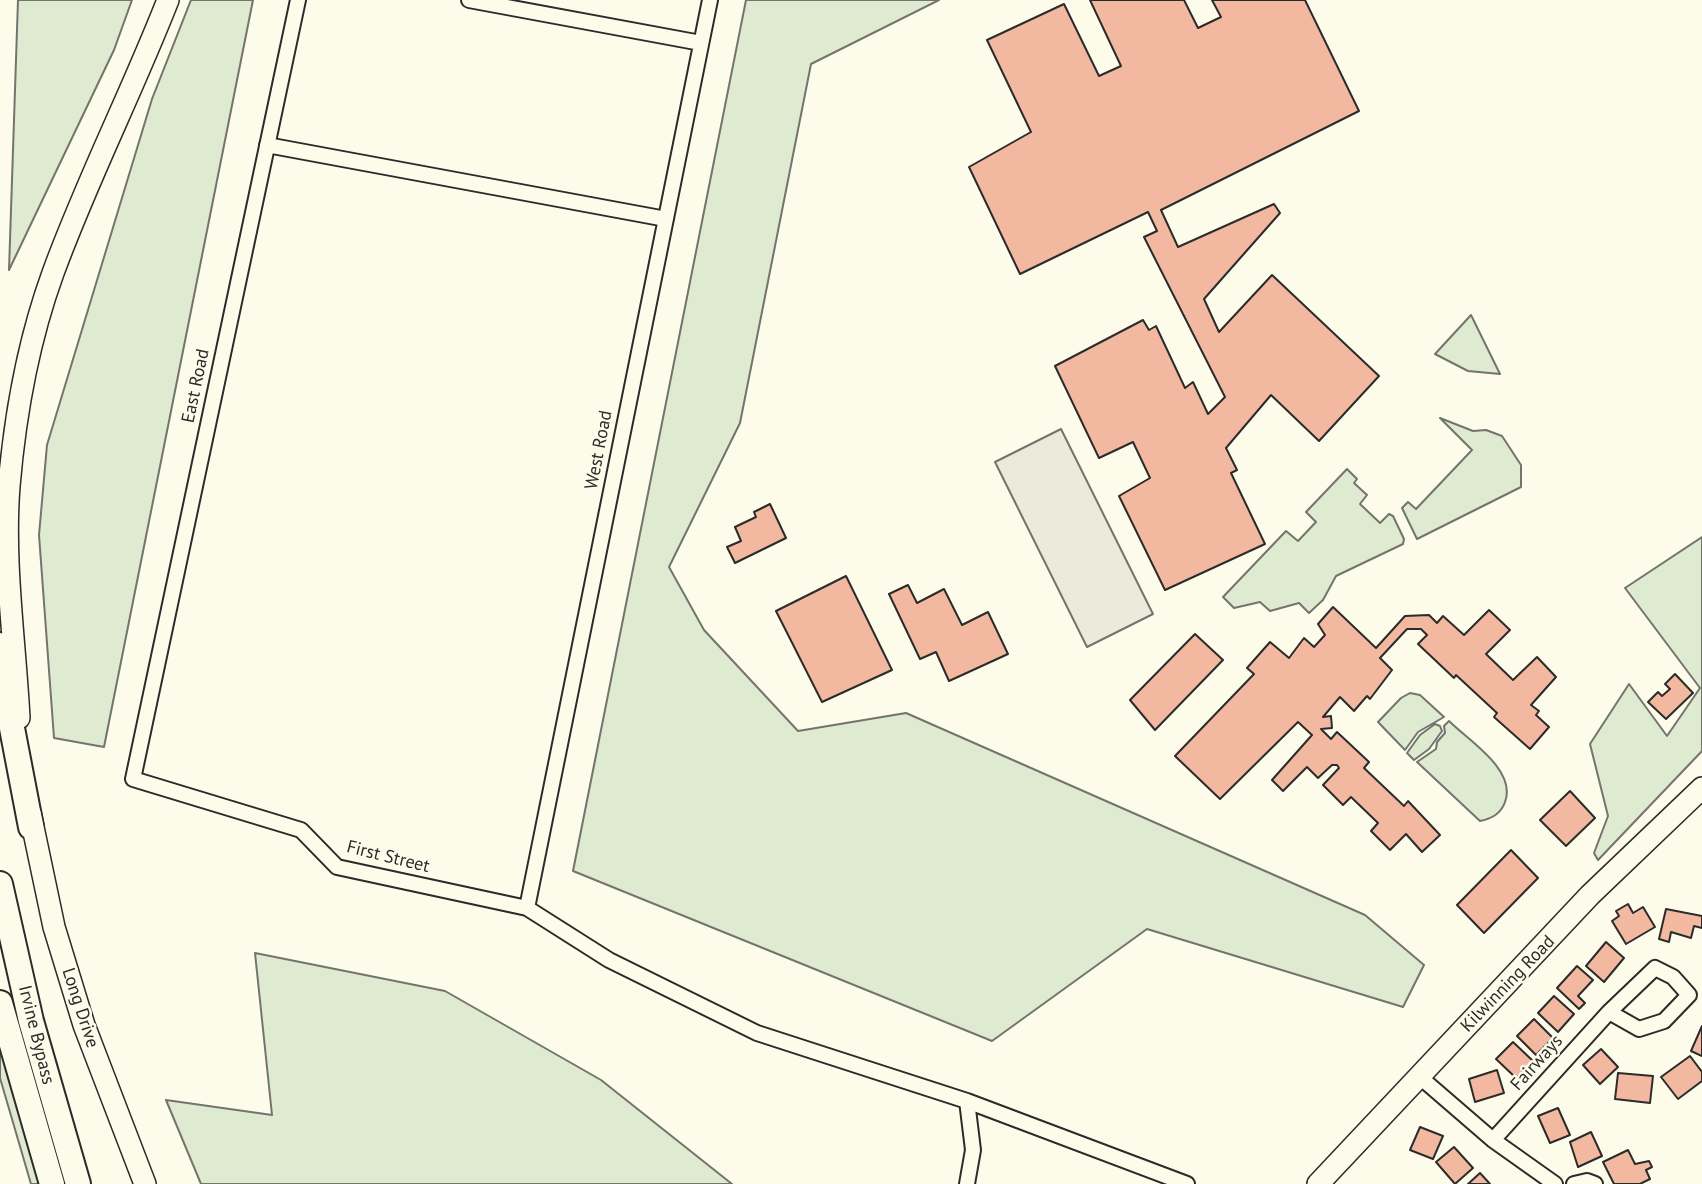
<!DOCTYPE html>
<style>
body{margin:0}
canvas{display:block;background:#fdfbea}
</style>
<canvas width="1702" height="1184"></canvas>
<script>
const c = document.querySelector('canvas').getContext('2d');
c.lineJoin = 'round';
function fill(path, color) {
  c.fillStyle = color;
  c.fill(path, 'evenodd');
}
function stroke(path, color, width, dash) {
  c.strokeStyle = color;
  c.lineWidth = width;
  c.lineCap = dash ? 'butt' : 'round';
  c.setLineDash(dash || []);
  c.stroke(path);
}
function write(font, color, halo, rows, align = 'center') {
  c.font = font + ' "PT Sans",sans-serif';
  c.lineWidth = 5;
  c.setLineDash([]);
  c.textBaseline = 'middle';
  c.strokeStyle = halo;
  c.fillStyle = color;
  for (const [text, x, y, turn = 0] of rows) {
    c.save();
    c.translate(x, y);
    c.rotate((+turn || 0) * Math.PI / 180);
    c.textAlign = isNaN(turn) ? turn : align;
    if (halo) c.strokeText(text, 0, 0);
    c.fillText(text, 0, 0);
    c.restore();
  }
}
const green = new Path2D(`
 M18,0h114l-18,50 -105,220z
 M191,0h62l-149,747 -50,-9 -15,-203 8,-90 105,-346z
 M746,0h193l-128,64 -71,359 -71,144 35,63 94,101 108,-18 459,202 59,50 -21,42 -256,-78 -155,112 -419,-170z
 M1471,315l29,59 -32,-3 -33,-17z
 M1440,418l33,13 13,-1 16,6 19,29v22l-104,52 -15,-31 6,-6 8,7 56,-59z
 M1347,469l10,10 -3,4 13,12 -7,9 20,19 9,-9 4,2 11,23 -1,5 -67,32 -13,24 -14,13 -10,-10 -29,8 -10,-9 -26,6 -11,-11 63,-66 12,10 18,-19 -10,-10z
 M1702,537v214l-104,109 -4,-7 14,-37 -18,-72 39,-60 38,52 33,-48 -75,-100z
 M1410,693l10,2 24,22 -26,15 -13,18 -27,-28 23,-24z
 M1449,721c20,20 68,49 56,81 -4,12 -14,17 -25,19l-63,-59 19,-13 1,-7 8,-9 -1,-7z
 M1435,724l5,2 2,5 -13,18 -15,11 -7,-7 13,-18z
 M255,953l190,38 156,89 131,104h-531l-35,-84 106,15z
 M0,1047l40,137h-9l-31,-106z`);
fill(green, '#deebd1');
stroke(green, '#74746e', 2);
const parking = new Path2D(`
 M1061,429l92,185 -66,33 -92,-185z`);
fill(parking, '#eceadb');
stroke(parking, '#74746e', 2);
const building = new Path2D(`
 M1090,0h94l14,28 23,-11 -9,-17h93l54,111 -198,99 17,37 96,-43 6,9 -76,86 15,33 53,-57 107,101 -60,65 -48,-46 -45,53 11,22 -6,3 34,71 -100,46 -46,-94 31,-18 -17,-36 -34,16 -44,-92 88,-46 6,10 7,-4 29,62 8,-6 15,32 17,-17 -81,-160 13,-6 -9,-19 -128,62 -51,-107 62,-35 -44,-92 77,-36 35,72 22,-10z
 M770,504l16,34 -51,25 -8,-16 14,-6 -6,-14 21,-10 -2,-5z
 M846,576l46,94 -70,32 -46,-91z
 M908,585l9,18 27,-14 18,36 26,-13 20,42 -59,27 -13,-29 -16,7 -31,-65z
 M1333,607l43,41 29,-32 24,-1 8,8 6,-7 21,19 25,-25 21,20 -24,24 27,26 24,-23 19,20 -25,28 8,6 -3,4 13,12 -19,22 -36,-32 3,-4 -41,-38 -2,3 -36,-34 9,-9 -6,-6h-14l-27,29 12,12 -22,29 -3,-3 -13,15 -14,-14 -17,20 8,-1 1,12 -11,1 10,10 6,-7 32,30 -5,6 40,38 4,-5 32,34 -18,17 -16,-18 -16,16 -19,-19 7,-8 -27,-26 -8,8 -20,-20 16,-17 -2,-3h-5l-14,13 -11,-11 -24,24 -11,-11 40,-45 -14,-13 -78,77 -45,-43 79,-82 -7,-6 23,-26 19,16 15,-20 10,9 11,-12 -7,-11z
 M1195,634l28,26 -68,70 -25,-30z
 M1675,674l18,19 -27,26 -18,-17 10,-10 4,4 8,-7 -5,-5z
 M1570,791l25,27 -29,28 -26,-26z
 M1511,850l27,28 -54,55 -27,-28z
 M1628,904l5,9 10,-6 12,20 -29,17 -14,-23 7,-5 -3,-5z
 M1666,909l36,7v12l-8,-2 -3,12 -20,-6 -2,10 -10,-3z
 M1606,942l18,16 -20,24 -18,-16z
 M1577,966l16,14 -15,16 7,7 -6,6 -22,-21z
 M1554,996l20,18 -16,18 -20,-19z
 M1534,1019l19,19 -17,17 -19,-19z
 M1702,1026v30l-11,-5z
 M1513,1042l20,19 -17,17 -20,-19z
 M1601,1049l17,18 -18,17 -17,-19z
 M1690,1056l12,16v9l-24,18 -17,-22z
 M1497,1070l7,23 -29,9 -6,-23z
 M1618,1073l35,3 -3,27 -35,-4z
 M1558,1108l12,27 -20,8 -12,-27z
 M1420,1127l23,9 -10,23 -23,-9z
 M1591,1132l11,24 -24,11 -8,-25z
 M1454,1147l19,21 -18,16 -19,-22z
 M1628,1150l7,14 14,-3 3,6 -6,3 4,9 -10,5h-26l-11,-22z
 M1480,1173l10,11h-22z`);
fill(building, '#f2b8a0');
stroke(building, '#2b2b2b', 2);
const street = new Path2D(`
 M298,0l-165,779 168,51 36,37 190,41 82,52 148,73 210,68 6,49 -6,34
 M469,0l232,43
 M267,145l399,74
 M527,908l183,-908
 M1420,1077l73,63 62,44
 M967,1101l220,83
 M1493,1140l116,-128 46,-44 18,9 16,18 -25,26 -25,8 -30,-17
 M1574,1184l13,-3 8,3`);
const primary = new Path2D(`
 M19,718c-4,-76 -16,-156 -10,-232 6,-70 20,-147 44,-213 34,-93 79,-181 115,-273
 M30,813l24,114 30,98 61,159
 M1318,1184l272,-289 112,-107`);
const highway = new Path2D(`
 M0,645l6,52 25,130
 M0,884l31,137 47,163
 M0,1003l52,181`);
stroke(street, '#2b2b2b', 18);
stroke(primary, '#2b2b2b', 24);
stroke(highway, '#2b2b2b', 28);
stroke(street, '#fdfbea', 14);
stroke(primary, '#fdfbea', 21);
stroke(highway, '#fdfbea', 24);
write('18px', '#2b2b2b', '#fdfbea', [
 ["East Road",196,386,-78],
 ["West Road",599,450,-79],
 ["First Street",388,857,14],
 ["Kilwinning Road",1508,984,-46],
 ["Long Drive",80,1008,72],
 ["Irvine Bypass",36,1035,76],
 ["Fairways",1537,1063,-48]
]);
</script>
